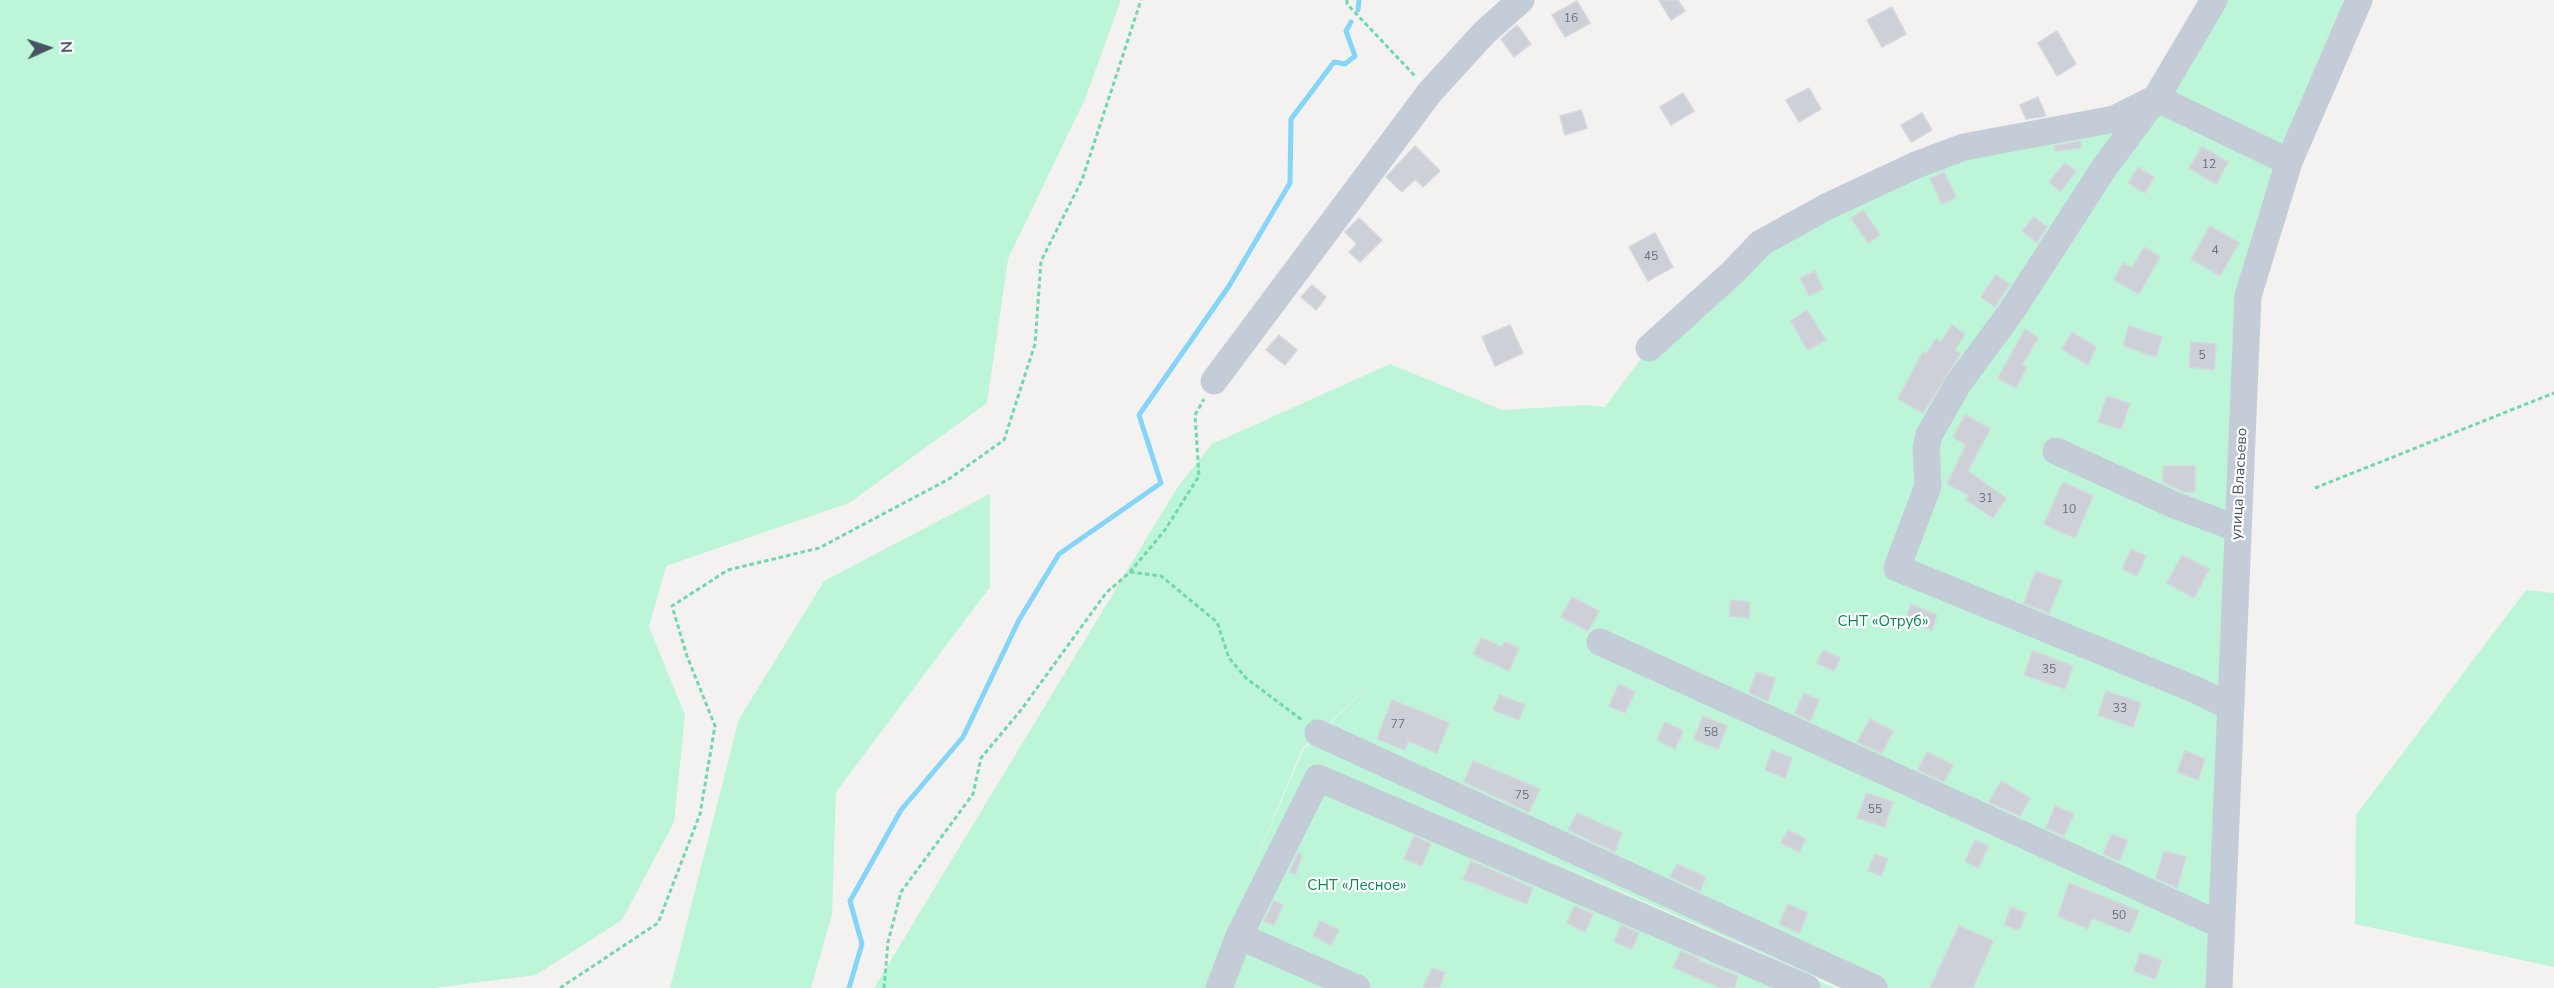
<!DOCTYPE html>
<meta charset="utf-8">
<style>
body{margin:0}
#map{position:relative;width:2554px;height:988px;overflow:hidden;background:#f4f2f1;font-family:"Nunito Sans",sans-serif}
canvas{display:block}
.north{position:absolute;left:18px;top:18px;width:60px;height:60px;-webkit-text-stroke:4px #fff;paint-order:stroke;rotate:87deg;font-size:16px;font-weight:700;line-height:24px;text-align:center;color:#475362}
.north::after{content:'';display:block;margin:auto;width:21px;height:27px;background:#475362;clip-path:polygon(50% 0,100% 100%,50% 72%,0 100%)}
</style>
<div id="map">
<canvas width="2554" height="988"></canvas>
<div class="north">N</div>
</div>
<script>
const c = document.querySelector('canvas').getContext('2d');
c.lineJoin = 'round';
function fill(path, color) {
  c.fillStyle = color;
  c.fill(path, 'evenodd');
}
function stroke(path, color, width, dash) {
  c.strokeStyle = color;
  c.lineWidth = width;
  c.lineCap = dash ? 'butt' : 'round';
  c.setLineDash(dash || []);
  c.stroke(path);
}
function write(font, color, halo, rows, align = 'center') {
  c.font = font + ' "Nunito Sans",sans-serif';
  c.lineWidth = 4.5;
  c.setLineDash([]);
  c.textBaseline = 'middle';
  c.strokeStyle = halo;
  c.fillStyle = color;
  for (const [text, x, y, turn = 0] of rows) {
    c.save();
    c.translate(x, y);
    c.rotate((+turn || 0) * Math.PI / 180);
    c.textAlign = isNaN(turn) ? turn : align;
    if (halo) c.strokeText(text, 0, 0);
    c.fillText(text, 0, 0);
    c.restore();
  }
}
fill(new Path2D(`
 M0,0h1121l-36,99 -77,160 -21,144 -138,100 -183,63 -17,61 36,88 -11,107 -52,98 -86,55 -103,13h-433z
 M2219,0h134l-105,296 -30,692h-377l-354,-156 348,156h-961l303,-500 35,-44 178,-80 112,46 84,-5 19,2 44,-59 83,-75 184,-108 244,-62zM1385,670l-82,80 -63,148 62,-149z
 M990,494v93l-154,205 -4,123 -21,73h-141l69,-269 85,-138z
 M2526,590l28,3v374l-199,-43 1,-109z`), '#bcf5d7');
stroke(new Path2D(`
 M1358,10l1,-10
 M849,988l13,-44 -12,-43 51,-91 62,-73 56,-117 40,-66 102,-71 -22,-68 90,-129 61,-103 1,-64 43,-57 11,2 10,-8 -9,-25 5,-9`), '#84d5f7', 5);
const building = new Path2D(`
 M1659,0h19l7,11 -14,9z
 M1577,1l13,22 -25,14 -13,-22z
 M1892,7l14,27 -24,13 -15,-27z
 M1517,25l14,19 -17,13 -13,-18z
 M2057,31l19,33 -19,12 -19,-33z
 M1809,88l12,21 -22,13 -13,-22z
 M1683,93l11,18 -23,14 -11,-18z
 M2038,97l8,19 -20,3 -6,-14z
 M1581,110l6,18 -22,7 -5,-19z
 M1922,113l10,17 -21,12 -10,-17z
 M2080,141l1,7 -26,3 -1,-5z
 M1415,146l25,25 -17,16 -8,-8 -13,13 -16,-15z
 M2202,147l26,15 -12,22 -27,-16z
 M2065,163l11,9 -16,19 -11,-9z
 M2138,167l16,10 -9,16 -17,-10z
 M1944,172l12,25 -14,7 -12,-25z
 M1863,210l17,25 -12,8 -17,-25z
 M2034,217l13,10 -10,16 -15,-12z
 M1359,218l23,22 -22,22 -11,-10 8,-8 -12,-12z
 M2210,226l29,17 -19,33 -29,-17z
 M1655,233l18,34 -25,14 -19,-34z
 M2144,247l16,10 -21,37 -25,-14 9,-17 9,5z
 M1815,271l8,18 -14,7 -9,-18z
 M1996,275l14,9 -15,23 -14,-10z
 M1312,285l14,12 -10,13 -15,-13z
 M1807,310l19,30 -19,10 -16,-29z
 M1510,325l13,28 -28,13 -13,-29z
 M1952,325l13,9 -10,16 5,4 -37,59 -25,-14 25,-47 3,2 10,-15 5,3z
 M2129,326l33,11 -6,20 -33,-11z
 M2025,329l13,9 -16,27 5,2 -11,21 -18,-10z
 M2072,332l24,15 -8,18 -26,-16z
 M1279,335l18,15 -12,15 -19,-15z
 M2191,342l25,2 -2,26 -25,-3z
 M2107,396l23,8 -9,25 -23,-7z
 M1965,415l25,14 -22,42 38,27 -13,20 -27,-18 3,-5 -22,-11 19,-39 -13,-8z
 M2163,466h32v26h-11l-21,-10z
 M2063,482l30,14 -18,42 -31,-14z
 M2131,549l15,7 -9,20 -15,-7z
 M2182,555l27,14 -15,29 -27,-15z
 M2036,571l26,10 -13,32 -25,-10z
 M1572,597l27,14 -11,20 -27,-14z
 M1731,600l19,2 -1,16 -20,-2z
 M1911,604l26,11 -5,15 -26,-11z
 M1481,638l21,9 3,-5 14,6 -10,23 -36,-17z
 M1823,650l17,8 -6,13 -17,-8z
 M2033,651l40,15 -8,23 -41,-14z
 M1756,672l19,6 -7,23 -19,-8z
 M1619,684l16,8 -10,21 -16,-7z
 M2106,691l35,12 -8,24 -35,-12z
 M1804,693l15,7 -9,21 -15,-8z
 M1500,695l25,10 -6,15 -26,-10z
 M1392,700l57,23 -12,30 -29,-12 -3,9 -28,-11z
 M1703,716l24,10 -9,23 -24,-10z
 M1870,719l23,12 -11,22 -25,-11z
 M1665,722l18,9 -8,18 -18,-9z
 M1772,750l20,8 -7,20 -20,-8z
 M2185,751l20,8 -7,21 -21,-8z
 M1927,752l26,13 -9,17 -26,-12z
 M1473,761l67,28 -11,23 -65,-30z
 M2001,781l29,17 -10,18 -31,-14z
 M1866,793l27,9 -8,25 -28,-9z
 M2055,806l19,8 -10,22 -18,-8z
 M1577,813l45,20 -7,19 -47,-22z
 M1788,830l18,9 -7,13 -18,-9z
 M2112,834l16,7 -9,20 -16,-7z
 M1414,836l17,8 -9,22 -18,-7z
 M1975,840l14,6 -11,22 -13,-7z
 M2164,851l22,6 -9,31 -21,-10z
 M1298,853l4,2 -6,19 -7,-2z
 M1875,854l13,5 -7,17 -13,-5z
 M1471,861l62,27 -6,16 -64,-25z
 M1677,864l29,13 -6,14 -30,-14z
 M2069,883l70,28 -9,22 -38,-15 -4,11 -30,-13z
 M1274,901l9,4 -9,20 -10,-4z
 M1788,904l20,9 -9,20 -20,-9z
 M1574,906l19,8 -8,18 -18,-9z
 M2011,907l15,6 -7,17 -15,-5z
 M1320,921l19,9 -8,15 -18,-9z
 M1621,925l18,8 -7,16 -18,-7z
 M1959,926l34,15 -20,47h-43z
 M1681,951l19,8 -1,2 39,15 -4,12h-14l-47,-21z
 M2140,953l22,7 -7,19 -21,-8z
 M1432,968l13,5 -6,15h-16z`);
fill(building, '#cdd0d7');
stroke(building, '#d5d7dd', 1.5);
stroke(new Path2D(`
 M1347,0v4l68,72
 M2315,488l239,-95
 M1130,572l31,4 56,46 12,36 17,20 56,42
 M560,988l98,-65 42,-109 15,-88 -28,-70 -15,-50 56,-36 91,-22 130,-69 55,-39 31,-96 6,-83 41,-81 59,-180
 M884,988l4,-46 13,-50 72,-98 8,-36 40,-48 85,-117 24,-21 35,-42 34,-54 -4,-61 9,-16`), '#70d8ad', 3, [4.5, 3]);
stroke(new Path2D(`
 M2214,0l-58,98 -52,70 -93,144 -53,72 -29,51 -3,13 2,38 -31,82 299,122 35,17
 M1649,348l83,-75 29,-30 65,-36 90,-42 48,-18 150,-28 42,-21 133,64
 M1214,381l216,-289 54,-59 37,-33
 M2056,451l116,53 66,25
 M1600,642l621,283
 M1318,733l556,255
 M1239,936l118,52
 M1219,988l20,-52 79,-158 489,210
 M2219,988l29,-692 41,-134 70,-162`), '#c4ccd7', 27);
write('12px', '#68727f', null, [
 ["16",1571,19],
 ["12",2209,165],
 ["4",2215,251],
 ["45",1651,257],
 ["5",2202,356],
 ["31",1986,499],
 ["10",2069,510],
 ["35",2049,670],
 ["33",2120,709],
 ["77",1398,725],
 ["58",1711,733],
 ["75",1522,796],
 ["55",1875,810],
 ["50",2119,916]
]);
write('15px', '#475362', '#fff', [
 ["улица Власьево",2240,484,-87]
]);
write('15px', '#0c8854', '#fff', [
 ["СНТ «Отруб»",1883,622],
 ["СНТ «Лесное»",1357,886]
]);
</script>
